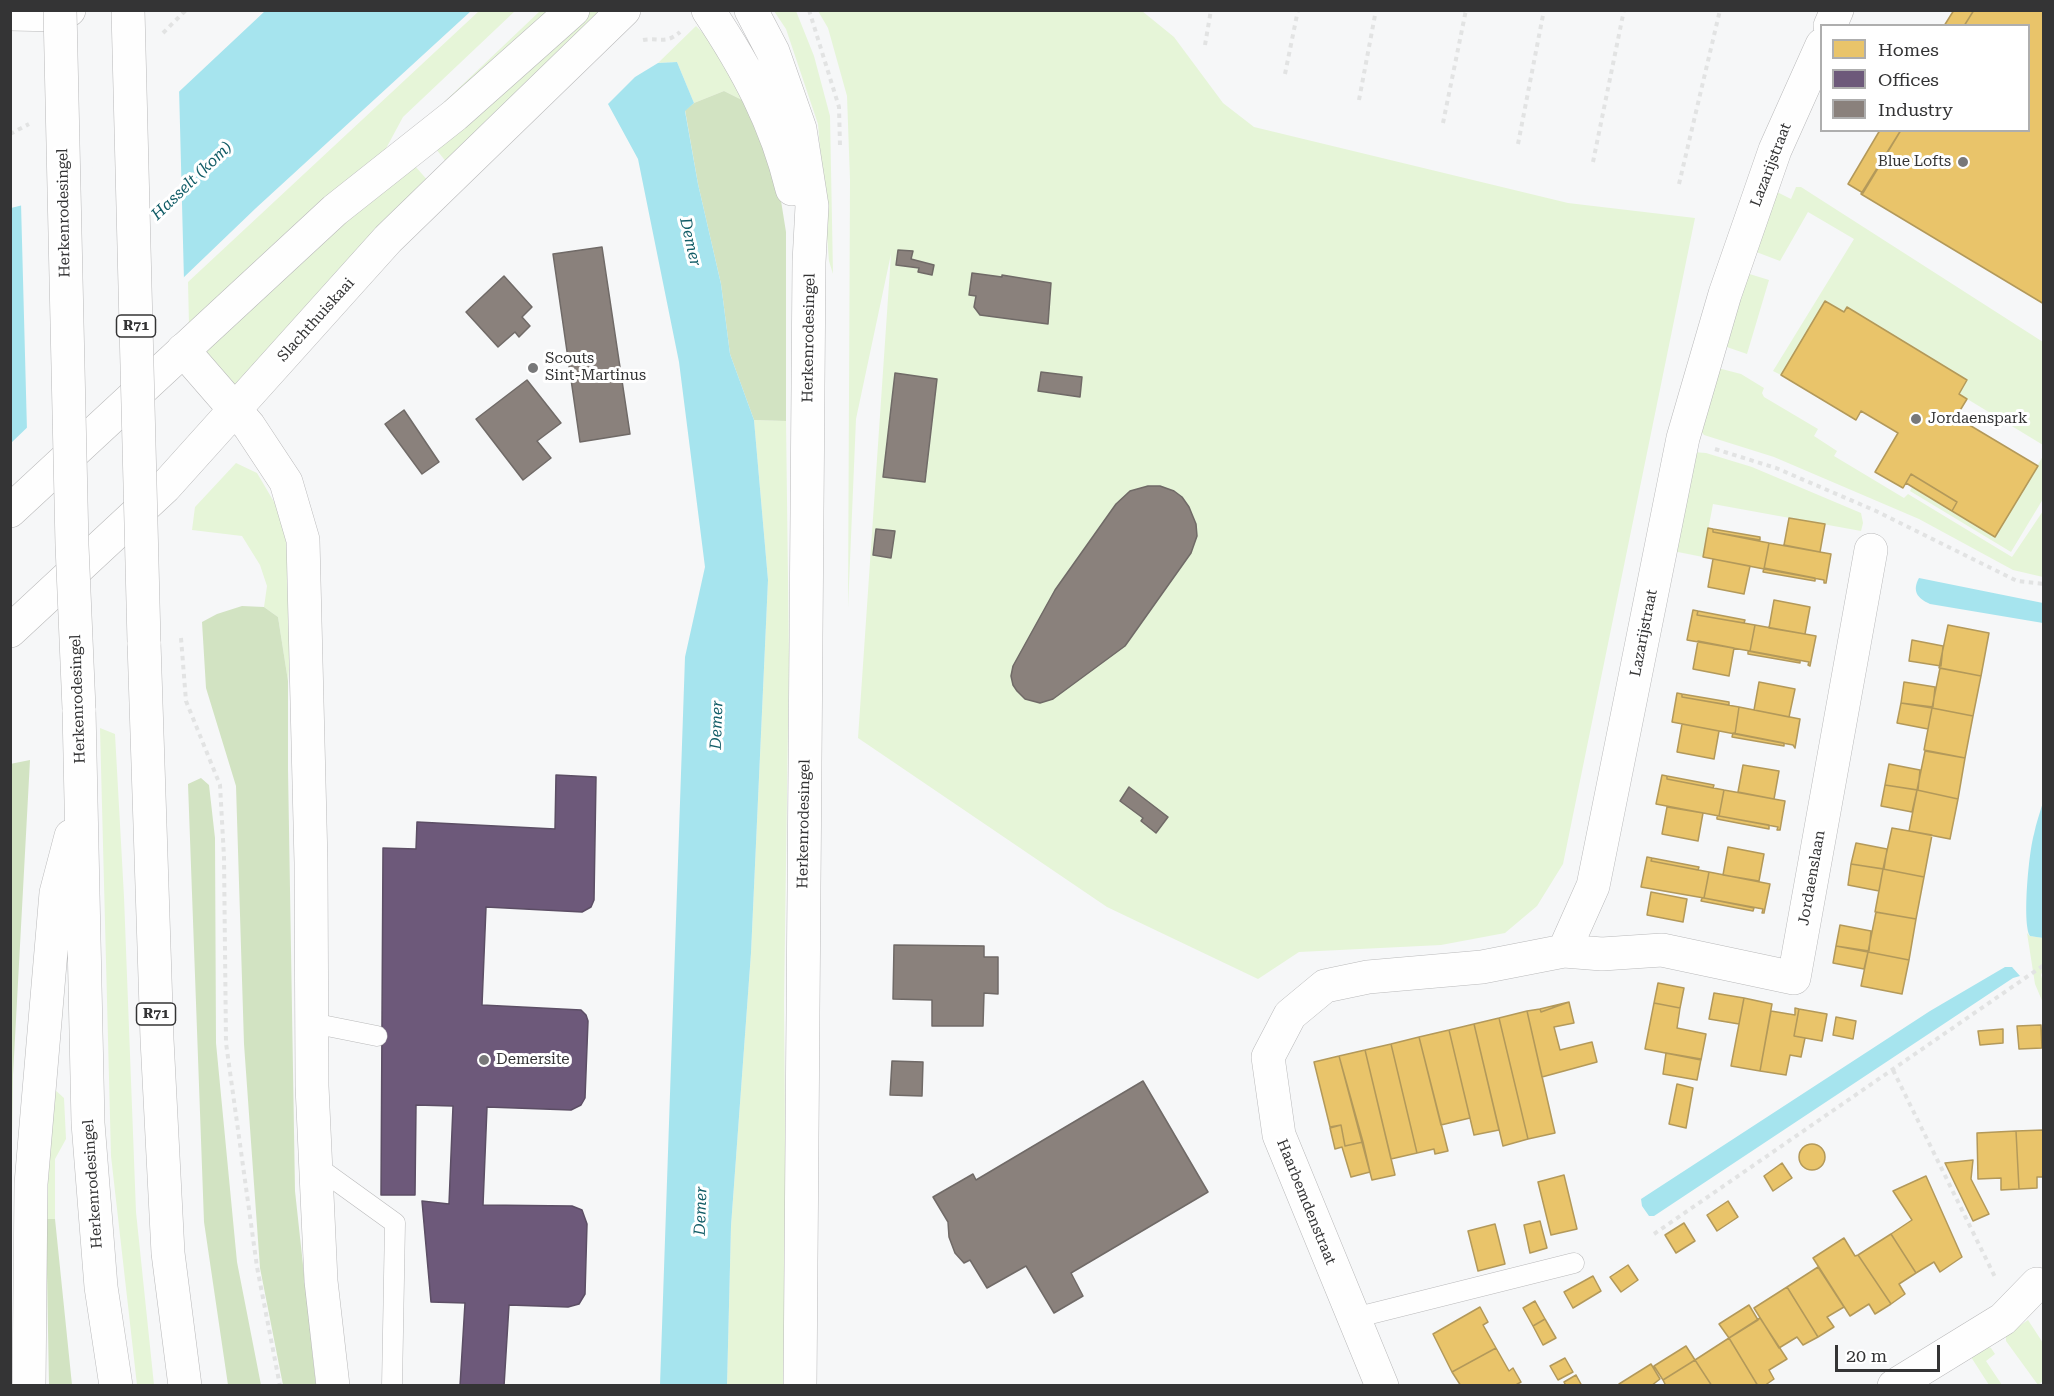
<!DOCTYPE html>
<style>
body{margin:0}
#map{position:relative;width:2054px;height:1396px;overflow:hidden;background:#f6f7f8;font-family:"Roboto Serif",serif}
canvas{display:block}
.frame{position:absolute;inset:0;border:12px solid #343435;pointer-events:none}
.legend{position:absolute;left:1820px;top:24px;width:210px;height:108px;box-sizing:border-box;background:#fff;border:2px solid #aeaeae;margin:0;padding:8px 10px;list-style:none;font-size:18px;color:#343435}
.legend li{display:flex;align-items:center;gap:12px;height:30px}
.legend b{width:30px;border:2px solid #aeaeae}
.scale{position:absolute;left:1835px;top:1345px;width:105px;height:27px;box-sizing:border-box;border:3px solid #343435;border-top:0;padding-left:8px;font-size:18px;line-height:21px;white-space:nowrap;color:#343435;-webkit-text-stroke:4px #fff;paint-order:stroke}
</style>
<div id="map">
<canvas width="2054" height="1396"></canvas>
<div class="frame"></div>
<ul class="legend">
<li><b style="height:16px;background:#e9c46a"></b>Homes</li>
<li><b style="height:16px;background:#6d597a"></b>Offices</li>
<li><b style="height:16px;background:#8a817c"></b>Industry</li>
</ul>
<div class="scale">20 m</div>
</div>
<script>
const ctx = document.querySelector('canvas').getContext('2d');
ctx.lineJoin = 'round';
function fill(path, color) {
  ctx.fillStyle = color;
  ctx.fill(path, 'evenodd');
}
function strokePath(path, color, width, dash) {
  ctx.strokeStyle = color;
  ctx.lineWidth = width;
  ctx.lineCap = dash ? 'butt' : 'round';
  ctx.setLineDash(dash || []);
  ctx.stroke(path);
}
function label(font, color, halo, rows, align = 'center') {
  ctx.font = font + ' "Roboto Serif",serif';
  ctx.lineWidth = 6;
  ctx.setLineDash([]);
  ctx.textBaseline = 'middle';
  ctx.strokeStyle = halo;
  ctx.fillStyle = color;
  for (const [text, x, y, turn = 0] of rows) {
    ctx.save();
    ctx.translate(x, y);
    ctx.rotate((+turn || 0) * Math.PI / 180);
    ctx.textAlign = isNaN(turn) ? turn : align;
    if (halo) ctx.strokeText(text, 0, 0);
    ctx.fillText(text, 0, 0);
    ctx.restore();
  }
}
fill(new Path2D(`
 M 479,11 L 515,11 L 403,117 L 376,167 L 189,325 L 188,282 Z
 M 540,11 L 554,11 L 441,105 Z
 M 590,11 L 609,11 L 447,163 L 436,149 Z
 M 774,11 L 796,11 L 814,56 L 830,116 L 833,274 L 829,261 L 818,124 L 786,29 Z
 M 818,11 L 1142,11 L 1174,37 L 1223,103 L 1254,127 L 1568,203 L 1695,218 L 1563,864 L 1537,906 L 1505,933 L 1441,945 L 1299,952 L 1258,979 L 1107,907 L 858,738 L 891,254 L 856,419 L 848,608 L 850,180 L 847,96 L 828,28 Z
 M 696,26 L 718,48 L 750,104 L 724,91 L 694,103 L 677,62 L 658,63 Z
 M 415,166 L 429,182 L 235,387 L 198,351 L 345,219 Z
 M 1796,187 L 1801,187 L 2043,342 L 2043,445 L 1959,394 L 1967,380 L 1847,307 L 1844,312 L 1826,301 L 1781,375 L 1773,371 L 1854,239 L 1808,212 L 1780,261 L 1751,250 L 1771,189 L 1791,199 Z
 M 1743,272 L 1769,280 L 1747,354 L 1721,345 Z
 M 1714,367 L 1741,374 L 1764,388 L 1762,393 L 1764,397 L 1818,429 L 1814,436 L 1837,451 L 1834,456 L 1904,498 L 1908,494 L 2012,557 L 2043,511 L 2043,577 L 2013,570 L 1919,519 L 1774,457 L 1704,435 L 1699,429 Z
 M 754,420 L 786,421 L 789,657 L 784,1002 L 787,1385 L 727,1386 L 731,1226 L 751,953 L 768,580 Z
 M 1693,452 L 1706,453 L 1752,467 L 1861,513 L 1863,523 L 1861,531 L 1713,504 L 1703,557 L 1673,551 Z
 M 2043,456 L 2043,499 L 2011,552 L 1910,491 L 1912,487 L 1995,537 Z
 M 236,463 L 257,473 L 283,517 L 294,609 L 288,681 L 278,617 L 264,607 L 267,586 L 260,565 L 242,536 L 192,530 L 195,507 Z
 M 100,728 L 115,734 L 124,897 L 136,1212 L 154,1385 L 137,1385 L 111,1156 Z
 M 2027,933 L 2030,936 L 2043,938 L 2043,970 L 2041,975 L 2043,982 L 2043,1003 L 2035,984 Z
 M 53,1088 L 64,1098 L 66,1139 L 55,1159 L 55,1219 L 46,1219 Z
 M 2028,1320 L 2043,1343 L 2043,1381 L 2038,1385 L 2006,1341 L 2006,1335 Z
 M 1987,1346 L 1991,1348 L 1995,1354 L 1986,1361 L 2002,1385 L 1989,1385 L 1971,1357 Z`), '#e6f5d8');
fill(new Path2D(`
 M 724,91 L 750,104 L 778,182 L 786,232 L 786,421 L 754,420 L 730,354 L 721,284 L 698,184 L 685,110 L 694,103 Z
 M 242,606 L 264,607 L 278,617 L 288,681 L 288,769 L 295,1191 L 316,1385 L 283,1385 L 260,1268 L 244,1044 L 236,786 L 206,688 L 202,622 L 217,614 Z
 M 30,760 L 13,1075 L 11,1201 L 10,764 Z
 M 201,778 L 209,785 L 215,838 L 216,1043 L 237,1262 L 261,1385 L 228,1385 L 204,1222 L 188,784 Z
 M 46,1219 L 55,1219 L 72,1385 L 49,1385 Z`), '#d2e3c2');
fill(new Path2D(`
 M 265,11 L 471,11 L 256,208 L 11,443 L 11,208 L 71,193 Z
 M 677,62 L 694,103 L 685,111 L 698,184 L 721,284 L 730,354 L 754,420 L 768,580 L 751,953 L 731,1226 L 727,1386 L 660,1385 L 685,657 L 705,567 L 679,362 L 638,159 L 608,104 L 635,77 L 658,63 Z
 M 1919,578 L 2043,603 L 2043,623 L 1930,604 C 1917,598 1912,591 1919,578 Z
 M 2043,802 L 2044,938 L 2043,938 L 2030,936 C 2022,923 2029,851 2034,834 C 2036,823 2040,813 2043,802 Z
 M 2005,967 L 2012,967 L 2020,976 L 2013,978 L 1654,1216 L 1649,1216 L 1642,1206 L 1641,1199 L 1930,1011 Z`), '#a6e4ee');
fill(new Path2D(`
 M 179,87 L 184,281 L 27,431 L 21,203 L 69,190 Z`), '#f6f7f8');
const homes = new Path2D(`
 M 1954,10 L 1974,10 L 1964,26 L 1944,26 Z
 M 1974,10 L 2044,10 L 2044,304 L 1861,194 L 1901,130 L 2028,130 L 2028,26 L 1964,26 Z
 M 1880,130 L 1901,130 L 1863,193 L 1848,184 Z
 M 1825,301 L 1844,312 L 1847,307 L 1967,380 L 1959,394 L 1967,399 L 1956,417 L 2038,466 L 1995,537 L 1952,511 L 1957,502 L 1911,474 L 1903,488 L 1875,472 L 1898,433 L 1861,411 L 1856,420 L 1781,375 Z
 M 1911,474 L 1957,502 L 1952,511 L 1906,483 Z
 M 1789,518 L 1825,524 L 1820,552 L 1784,545 Z
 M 1708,528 L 1713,529 L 1713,532 L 1769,543 L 1764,569 L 1703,557 Z
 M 1713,529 L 1760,537 L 1760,540 L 1713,532 Z
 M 1769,543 L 1831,554 L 1826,583 L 1824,583 L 1824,580 L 1764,569 Z
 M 1713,559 L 1750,566 L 1744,594 L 1708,587 Z
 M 1764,568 L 1815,578 L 1815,581 L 1763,572 Z
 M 1774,600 L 1810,607 L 1805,634 L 1769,628 Z
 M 1693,610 L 1698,611 L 1697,615 L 1755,625 L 1750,651 L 1687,640 Z
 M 1698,611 L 1745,620 L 1744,623 L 1697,615 Z
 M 1755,625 L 1816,636 L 1810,666 L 1808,665 L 1809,662 L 1750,651 Z
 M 1948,625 L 1989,633 L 1981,676 L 1939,668 Z
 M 1912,640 L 1943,646 L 1941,666 L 1909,661 Z
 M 1698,641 L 1734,648 L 1729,676 L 1693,669 Z
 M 1748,651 L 1800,661 L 1800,663 L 1748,654 Z
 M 1940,668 L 1981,676 L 1973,716 L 1932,708 Z
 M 1759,682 L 1795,689 L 1789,717 L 1754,710 Z
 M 1904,682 L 1935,687 L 1933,707 L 1901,703 Z
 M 1677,693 L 1682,694 L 1682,697 L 1739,707 L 1735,734 L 1672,722 Z
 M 1682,694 L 1729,702 L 1729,705 L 1682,697 Z
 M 1901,703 L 1932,708 L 1928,729 L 1897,723 Z
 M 1739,707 L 1800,719 L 1795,748 L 1793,745 L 1735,734 Z
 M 1932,708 L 1973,716 L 1965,758 L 1924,750 Z
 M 1682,724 L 1719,731 L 1714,759 L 1677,752 Z
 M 1733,733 L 1784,743 L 1784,746 L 1732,737 Z
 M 1925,751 L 1965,758 L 1958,799 L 1917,790 Z
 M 1889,764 L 1920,770 L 1918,790 L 1885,785 Z
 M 1743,765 L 1779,771 L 1774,799 L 1738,792 Z
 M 1662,775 L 1667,776 L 1667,779 L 1724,790 L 1719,816 L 1656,804 Z
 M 1667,776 L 1714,785 L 1713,788 L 1667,779 Z
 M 1885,785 L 1917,790 L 1912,812 L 1881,806 Z
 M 1724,790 L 1785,801 L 1780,830 L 1777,830 L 1778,827 L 1719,816 Z
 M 1917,790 L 1958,799 L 1950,839 L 1909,831 Z
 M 1667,807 L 1703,813 L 1698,841 L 1662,834 Z
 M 1717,816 L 1719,816 L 1769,825 L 1769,829 L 1717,819 Z
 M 1892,828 L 1932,835 L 1924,877 L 1883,869 Z
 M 1856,843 L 1887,849 L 1884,869 L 1851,864 Z
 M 1728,847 L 1764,854 L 1759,881 L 1723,875 Z
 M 1647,857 L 1652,858 L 1651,861 L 1709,872 L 1704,898 L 1641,887 Z
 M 1652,858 L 1699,867 L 1698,870 L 1651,861 Z
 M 1851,864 L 1883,869 L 1879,891 L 1848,885 Z
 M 1883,869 L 1924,877 L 1916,919 L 1875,912 Z
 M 1709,872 L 1770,884 L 1764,913 L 1762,913 L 1763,909 L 1704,898 Z
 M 1651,892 L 1687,899 L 1683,922 L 1647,915 Z
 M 1702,898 L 1704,898 L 1754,908 L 1753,911 L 1701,901 Z
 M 1876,912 L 1916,919 L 1909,960 L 1868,952 Z
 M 1840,925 L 1871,931 L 1869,951 L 1836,946 Z
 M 1836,946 L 1868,952 L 1864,969 L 1833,963 Z
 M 1868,952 L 1909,960 L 1902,994 L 1861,986 Z
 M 1658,983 L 1684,988 L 1680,1008 L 1654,1003 Z
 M 1714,993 L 1744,998 L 1739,1024 L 1709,1019 Z
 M 1744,998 L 1772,1004 L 1760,1071 L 1731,1066 Z
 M 1569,1002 L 1574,1023 L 1554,1027 L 1560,1050 L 1592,1042 L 1597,1062 L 1542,1077 L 1527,1011 L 1540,1009 L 1541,1012 Z
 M 1569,1002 L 1541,1012 L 1540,1009 Z
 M 1654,1003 L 1680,1008 L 1677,1028 L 1706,1034 L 1701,1060 L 1645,1049 Z
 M 1795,1008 L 1799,1009 L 1794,1036 L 1805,1038 L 1801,1057 L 1790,1055 L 1786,1075 L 1760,1071 L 1771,1011 L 1795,1015 Z
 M 1799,1009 L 1827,1014 L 1822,1041 L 1794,1036 Z
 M 1527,1011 L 1555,1133 L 1528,1139 L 1499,1018 Z
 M 1836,1017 L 1856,1021 L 1853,1039 L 1833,1035 Z
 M 1499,1018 L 1528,1139 L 1503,1146 L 1474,1024 Z
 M 1474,1024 L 1499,1130 L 1474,1135 L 1449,1030 Z
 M 2041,1025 L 2042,1048 L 2019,1049 L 2017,1026 Z
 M 2003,1029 L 2003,1043 L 1980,1045 L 1978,1031 Z
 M 1449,1030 L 1470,1118 L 1441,1125 L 1419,1037 Z
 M 1419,1037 L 1448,1151 L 1435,1154 L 1434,1149 L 1417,1153 L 1391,1044 Z
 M 1391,1044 L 1417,1153 L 1391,1159 L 1365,1050 Z
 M 1365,1050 L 1395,1175 L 1372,1180 L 1339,1056 Z
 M 1666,1053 L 1701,1059 L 1697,1080 L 1663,1074 Z
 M 1339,1056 L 1363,1142 L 1345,1146 L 1341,1125 L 1330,1127 L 1314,1062 Z
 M 1677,1084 L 1693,1088 L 1686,1128 L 1669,1124 Z
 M 1341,1125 L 1345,1146 L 1363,1142 L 1370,1172 L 1351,1177 L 1342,1147 L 1335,1149 L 1330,1128 Z
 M 2044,1130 L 2044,1177 L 2037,1177 L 2037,1188 L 2019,1189 L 2016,1131 Z
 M 2016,1131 L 2019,1189 L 2001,1190 L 2001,1178 L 1978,1179 L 1977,1133 Z
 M1799 1157a13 13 0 1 1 26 0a13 13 0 1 1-26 0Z
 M 1973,1160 L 1971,1179 L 1989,1214 L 1973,1221 L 1945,1163 Z
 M 1782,1163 L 1792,1178 L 1773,1191 L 1764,1176 Z
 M 1564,1175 L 1577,1229 L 1551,1235 L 1538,1182 Z
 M 1926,1176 L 1962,1257 L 1940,1272 L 1934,1262 L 1916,1273 L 1891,1234 L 1912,1220 L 1893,1191 Z
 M 1728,1201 L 1738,1217 L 1717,1231 L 1707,1215 Z
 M 1540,1221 L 1547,1248 L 1530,1253 L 1524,1225 Z
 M 1684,1223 L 1695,1241 L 1676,1253 L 1665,1235 Z
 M 1495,1224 L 1505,1264 L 1478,1271 L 1468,1231 Z
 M 1891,1234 L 1916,1273 L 1899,1284 L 1905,1294 L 1891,1304 L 1858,1255 Z
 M 1844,1238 L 1855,1256 L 1858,1255 L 1891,1304 L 1875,1314 L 1869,1304 L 1850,1316 L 1813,1258 Z
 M 1628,1265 L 1638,1280 L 1621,1292 L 1610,1277 Z
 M 1818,1267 L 1844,1307 L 1827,1317 L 1834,1327 L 1818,1337 L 1787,1287 Z
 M 1593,1276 L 1601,1291 L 1573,1308 L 1564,1292 Z
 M 1787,1287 L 1818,1337 L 1803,1345 L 1797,1337 L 1779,1348 L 1754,1308 Z
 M 1535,1301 L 1545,1319 L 1533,1326 L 1523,1308 Z
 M 1749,1305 L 1758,1320 L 1729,1338 L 1719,1324 Z
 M 1480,1307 L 1488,1322 L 1483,1325 L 1496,1348 L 1452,1372 L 1433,1334 Z
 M 1760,1318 L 1787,1359 L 1769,1370 L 1774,1379 L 1764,1386 L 1758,1386 L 1729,1338 Z
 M 1545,1319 L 1556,1338 L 1543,1345 L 1533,1326 Z
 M 1729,1338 L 1758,1386 L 1712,1386 L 1695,1360 Z
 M 1686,1346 L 1695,1360 L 1663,1380 L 1654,1366 Z
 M 1496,1348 L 1509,1371 L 1513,1368 L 1521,1382 L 1514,1386 L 1461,1386 L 1452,1372 Z
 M 1565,1358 L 1573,1372 L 1558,1380 L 1550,1366 Z
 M 1695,1360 L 1712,1386 L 1666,1386 L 1663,1380 Z
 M 1651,1364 L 1660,1379 L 1651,1386 L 1620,1386 L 1619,1384 Z
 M 1576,1375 L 1582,1386 L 1566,1386 L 1564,1382 Z`);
fill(homes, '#e9c46a');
strokePath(homes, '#b3995a', 1.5);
const offices = new Path2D(`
 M 556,775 L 596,777 L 594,900 L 591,907 L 582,912 L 486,907 L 482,1005 L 581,1010 L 586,1015 L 588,1021 L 585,1098 L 581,1105 L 571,1110 L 487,1107 L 483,1205 L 572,1206 L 582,1210 L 587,1224 L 585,1294 L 579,1304 L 568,1307 L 509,1305 L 504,1386 L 460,1386 L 465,1303 L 431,1302 L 422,1201 L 449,1204 L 453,1106 L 416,1105 L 415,1195 L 381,1195 L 383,848 L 416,849 L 417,822 L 555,829 Z`);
fill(offices, '#6d597a');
strokePath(offices, '#5c4e65', 1.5);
const industry = new Path2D(`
 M 602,247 L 630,434 L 580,442 L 553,254 Z
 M 898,250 L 913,251 L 911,259 L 934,265 L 932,275 L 918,272 L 919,268 L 896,265 Z
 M 972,273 L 1002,277 L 1002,275 L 1051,283 L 1048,324 L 980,315 L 974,307 L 976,296 L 969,295 Z
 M 504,276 L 532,307 L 522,317 L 530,326 L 519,337 L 515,332 L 498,347 L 466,312 Z
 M 1041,372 L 1082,377 L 1080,397 L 1038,391 Z
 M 895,373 L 937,379 L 925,482 L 883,477 Z
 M 527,380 L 561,423 L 537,441 L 551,458 L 523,480 L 476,419 Z
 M 404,410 L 439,462 L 422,474 L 385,424 Z
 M 1148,486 L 1160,486 L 1174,491 L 1182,497 L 1189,507 L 1196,524 L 1197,536 L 1191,553 L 1125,646 L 1053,699 L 1040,703 L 1025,699 L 1017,691 L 1013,685 L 1011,676 L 1013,666 L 1055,590 L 1116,504 L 1130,491 Z
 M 876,529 L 895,531 L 891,558 L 873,555 Z
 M 1129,787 L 1168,817 L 1156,833 L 1141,821 L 1143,818 L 1120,801 Z
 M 894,945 L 984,946 L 984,957 L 998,957 L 998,994 L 984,993 L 983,1026 L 932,1026 L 932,1000 L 893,999 Z
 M 892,1061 L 923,1062 L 922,1096 L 890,1095 Z
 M 1143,1081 L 1208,1192 L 1071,1273 L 1083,1296 L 1054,1313 L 1026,1266 L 987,1288 L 970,1260 L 964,1263 L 955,1253 L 949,1237 L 948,1222 L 933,1197 L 973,1174 L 976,1180 Z`);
fill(industry, '#8a817c');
strokePath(industry, '#706a67', 1.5);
const lane = new Path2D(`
 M 312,1023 L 377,1036
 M 316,1166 L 395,1223 L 392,1386
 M 1354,1318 L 1574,1263`);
const street = new Path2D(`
 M 10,14 L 59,15 L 69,10
 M 1830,26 L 1837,10
 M 183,350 L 249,426 L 286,482 L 303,540 L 311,863 L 312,1086 L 321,1281 L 333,1386
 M 1564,951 L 1602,954 L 1662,950 L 1794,978 L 1871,550
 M 1382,1386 L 1279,1135 L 1268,1057 L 1290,1015 L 1325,986 L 1368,977 L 1482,967 L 1564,951 L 1593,886 L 1683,438 L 1725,294 L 1775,150 L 1822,45
 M 1894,1386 L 2003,1319 L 2037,1284`);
const secondary = new Path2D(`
 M 708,10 C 746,67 776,122 792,189
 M 751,10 L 773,52 L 800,129 L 812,206 L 809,262 L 800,1386
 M 10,511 L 335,210 L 455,115 L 573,10
 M 10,631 L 165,487 L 388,239 L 624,10`);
const highway = new Path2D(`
 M 144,642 L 157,1039 L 168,1253 L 185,1386
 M 79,709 L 88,1123 L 101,1287 L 116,1386
 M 29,1386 L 31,1184 L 56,893 L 71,836`);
strokePath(lane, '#b9b9ba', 21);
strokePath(street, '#b9b9ba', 34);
strokePath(secondary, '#b9b9ba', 34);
strokePath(highway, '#b9b9ba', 34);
strokePath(new Path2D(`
 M 809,10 L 839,107 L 840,146
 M 163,33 L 186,10
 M 643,40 C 660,37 665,45 680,32
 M 1205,45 L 1211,10
 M 1285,74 L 1298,10
 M 1359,100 L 1376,10
 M 1443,123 L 1466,10
 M 10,134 L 29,124
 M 1518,144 L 1544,10
 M 1593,162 L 1624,10
 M 1679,184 L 1720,10
 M 1715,449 L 1776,468 L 1876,511 L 2017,581 L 2044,584
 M 181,638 L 186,701 L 220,785 L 224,857 L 226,1043 L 257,1267 L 280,1386
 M 1893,1070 L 1995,1277
 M 1654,1234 L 2044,965`), '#e2e3e3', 4, [4.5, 4.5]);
strokePath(lane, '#fefefe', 20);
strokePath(street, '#fefefe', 33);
strokePath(secondary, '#fefefe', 33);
strokePath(highway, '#fefefe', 33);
const highwayBridge = new Path2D(`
 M 60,10 L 72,545 L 79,709
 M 128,10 L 144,642`);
strokePath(highwayBridge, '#b9b9ba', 34, []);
strokePath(highwayBridge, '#fefefe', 33);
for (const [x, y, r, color] of [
 [1963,162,6,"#787879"],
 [533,368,6,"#787879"],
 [1916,419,6,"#787879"],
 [484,1060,6,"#787879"]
]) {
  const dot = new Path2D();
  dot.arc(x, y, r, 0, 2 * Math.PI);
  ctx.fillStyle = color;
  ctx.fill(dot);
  strokePath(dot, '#fff', 2);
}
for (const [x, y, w] of [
 [136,326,39],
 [156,1014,39]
]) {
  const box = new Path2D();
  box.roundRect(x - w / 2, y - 11, w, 22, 4.5);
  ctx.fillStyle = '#fff';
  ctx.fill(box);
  strokePath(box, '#343435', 1.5);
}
label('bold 14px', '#343435', null, [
 ["R71",136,326],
 ["R71",156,1014]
]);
label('15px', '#343435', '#fff', [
 ["Blue Lofts",1951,162,"right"],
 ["Scouts",545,359],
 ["Sint-Martinus",545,376],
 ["Jordaenspark",1928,419],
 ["Demersite",496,1060]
], 'left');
label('15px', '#343435', '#fff', [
 ["Lazarijstraat",1771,165,-69],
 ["Herkenrodesingel",64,213,-91],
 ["Slachthuiskaai",316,320,-48],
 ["Herkenrodesingel",809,338,-89],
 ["Lazarijstraat",1644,633,-79],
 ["Herkenrodesingel",78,699,-92],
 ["Herkenrodesingel",804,824,-89],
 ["Jordaenslaan",1812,878,-80],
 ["Herkenrodesingel",93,1184,-94],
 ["Haarbemdenstraat",1306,1202,68]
]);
label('italic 16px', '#125d67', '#fff', [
 ["Hasselt (kom)",192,181,-44],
 ["Demer",690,242,77],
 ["Demer",717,725,-88],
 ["Demer",701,1211,-88]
]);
</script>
